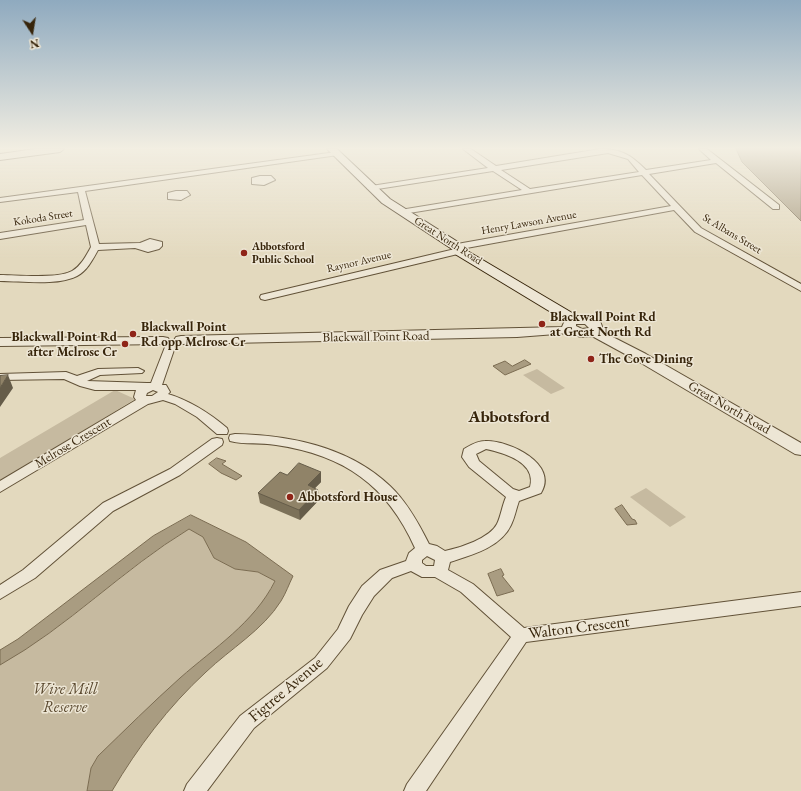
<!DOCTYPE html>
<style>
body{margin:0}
#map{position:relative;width:801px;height:791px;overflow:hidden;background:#e3d9be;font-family:"EB Garamond",serif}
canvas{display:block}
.north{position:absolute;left:12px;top:12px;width:40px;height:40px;-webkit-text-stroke:3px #ede6d5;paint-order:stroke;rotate:168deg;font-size:11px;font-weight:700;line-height:16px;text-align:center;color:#37250b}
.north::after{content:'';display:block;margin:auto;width:14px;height:18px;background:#37250b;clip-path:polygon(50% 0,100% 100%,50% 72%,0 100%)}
</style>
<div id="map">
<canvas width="801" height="791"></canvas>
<div class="north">N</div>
</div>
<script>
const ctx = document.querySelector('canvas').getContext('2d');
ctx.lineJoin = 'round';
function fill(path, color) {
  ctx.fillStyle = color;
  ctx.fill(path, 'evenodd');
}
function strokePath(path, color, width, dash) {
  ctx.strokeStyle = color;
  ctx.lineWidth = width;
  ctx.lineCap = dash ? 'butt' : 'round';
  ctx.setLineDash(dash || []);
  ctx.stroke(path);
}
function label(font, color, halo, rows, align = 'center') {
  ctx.font = font + ' "EB Garamond",serif';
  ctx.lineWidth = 3;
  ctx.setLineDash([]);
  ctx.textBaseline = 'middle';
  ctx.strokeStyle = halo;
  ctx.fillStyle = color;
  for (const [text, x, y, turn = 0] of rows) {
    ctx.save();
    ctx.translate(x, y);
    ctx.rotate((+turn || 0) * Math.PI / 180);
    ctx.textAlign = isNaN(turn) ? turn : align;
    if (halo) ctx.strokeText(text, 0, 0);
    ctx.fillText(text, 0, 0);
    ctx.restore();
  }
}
fill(new Path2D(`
 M 537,369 L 565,388 L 551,394 L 523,375 Z
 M 115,390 L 135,399 L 0,482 L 0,458 Z
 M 646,488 L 686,517 L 670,527 L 630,497 Z
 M 189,529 L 203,537 L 214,558 L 235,569 L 258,572 L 275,581 L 263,602 L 245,624 L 180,678 L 98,756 L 91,768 L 87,791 L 0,791 L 0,665 C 68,627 123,570 189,529 Z`), '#c6baa0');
const water = new Path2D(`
 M 801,149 L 801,221 L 742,162 L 736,149 Z
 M 525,360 L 531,364 L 505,375 L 493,366 L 505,361 L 512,366 Z
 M 217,458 L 226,461 L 222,464 L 242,476 L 236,480 L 221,473 L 209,464 Z
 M 622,505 L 632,519 L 635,520 L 637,524 L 627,525 L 615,509 Z
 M 191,515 L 246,542 L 293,576 C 289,584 286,593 281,601 C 263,630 230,649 206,672 C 168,707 138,747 112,791 L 87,791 L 91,768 L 98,756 C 125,730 152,703 180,678 C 214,648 254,623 275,581 L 258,572 L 235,569 L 214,558 L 203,537 L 189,529 C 123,569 68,627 0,665 L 0,650 L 18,639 L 153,536 Z
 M 501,569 L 504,575 L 502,576 L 514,591 L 497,596 L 488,574 Z`);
fill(water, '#a99c81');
strokePath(water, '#7b6c52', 1);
const minor = new Path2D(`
 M 463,149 L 471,149 L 496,166 L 600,149 C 622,149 631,155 646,170 L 711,160 L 699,149 L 707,149 L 779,205 L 779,209 L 773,209 L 716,163 L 649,174 L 701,228 L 801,284 L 801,291 L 695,232 L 674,210 L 461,249 L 463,251 L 462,253 L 265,300 L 261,299 L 260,297 L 261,295 L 455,249 L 453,247 L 457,244 L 671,206 L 642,175 L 403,214 L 400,214 L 400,210 L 522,190 L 493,171 L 371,190 L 367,188 L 371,186 L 488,168 ZM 608,153 L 628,159 L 639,172 L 530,189 L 501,170 Z
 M 336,152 L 338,153 L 338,155 L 85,191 L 99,244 L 140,243 L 150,239 L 162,242 L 162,246 L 159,249 L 148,252 L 135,248 L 98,250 C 93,259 87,271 77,276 C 58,286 21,281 0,281 L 0,275 C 16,275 58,279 72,271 C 81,266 86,256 91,247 L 86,225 L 0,239 L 0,233 L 84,220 L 78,192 L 0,202 L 0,198 Z
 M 260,176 L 271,176 L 275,180 L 264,185 L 252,184 L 252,178 Z
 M 176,191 L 187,191 L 190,195 L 181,200 L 168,199 L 168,193 Z
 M 170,344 L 175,347 L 162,385 L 166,385 L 170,392 L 168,394 C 191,401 209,413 227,428 L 228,431 L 227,434 L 217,434 L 197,417 L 175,404 L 163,400 L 148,404 L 0,492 L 0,481 L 136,400 L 134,397 L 136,390 L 95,390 L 80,386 L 64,379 L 0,380 L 0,374 L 66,372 L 77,376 L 98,369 L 138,368 L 144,371 L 142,373 L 100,375 L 87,381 L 147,383 L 151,383 L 165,347 ZM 153,390 L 158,392 L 152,396 L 146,396 L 147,393 Z
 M 235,434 C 290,435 349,447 390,486 C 407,502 419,524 429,544 L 437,546 L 445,551 C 460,548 490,538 497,524 C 501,516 502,506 506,497 L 469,467 L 462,457 L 464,449 C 471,445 477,441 485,441 C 509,440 559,464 541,493 L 519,501 C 516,509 515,517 511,525 C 501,547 472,555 450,562 L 448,570 L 473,584 L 524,628 L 801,592 L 801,606 L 526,642 L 426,791 L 404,791 L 407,784 L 511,637 L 461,592 L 435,577 L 422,577 L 411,571 L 392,578 L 374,596 L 362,615 L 350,639 L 327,668 L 254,728 L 207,791 L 184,791 L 187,784 L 240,716 L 315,658 L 338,629 L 349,606 L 362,586 L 380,570 L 406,561 L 409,553 L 415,548 C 387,485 344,455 276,445 C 261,442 245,445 230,441 L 229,438 L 230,435 ZM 486,449 C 505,453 537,463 530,487 L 519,491 L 513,489 L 479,461 L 476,454 ZM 427,556 L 435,560 L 434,566 L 426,566 L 422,563 L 422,560 Z
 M 217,438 L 222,439 L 223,442 L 222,445 L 180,475 L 113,511 L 35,578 L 0,599 L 0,585 L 23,570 L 103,503 L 170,469 L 212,439 Z`);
const tertiary = new Path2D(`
 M 577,315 L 600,321 L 603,329 L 601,331 L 646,354 L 801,443 L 801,455 L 795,454 L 636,360 L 592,336 L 581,337 L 569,333 L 517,337 L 181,344 L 176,343 L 174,340 L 176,337 L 181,336 L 562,327 L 566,318 ZM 576,324 L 585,324 L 589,328 L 582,329 L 576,326 Z
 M 163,337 L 168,338 L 170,341 L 168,344 L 0,346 L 0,338 Z`);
const secondary = new Path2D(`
 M 35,149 L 64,149 L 60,152 L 0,160 L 0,154 Z
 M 327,149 L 337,149 L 390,199 L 461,244 L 464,249 L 579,317 L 581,320 L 579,323 L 569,323 L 455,254 L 452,249 L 382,203 Z`);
strokePath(minor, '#625238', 2);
strokePath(tertiary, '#625238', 2);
strokePath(secondary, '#37250b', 2);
fill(minor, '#ede6d5');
fill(tertiary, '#ede6d5');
fill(secondary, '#ede6d5');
fill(new Path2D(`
 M 321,472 L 321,482 L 315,488 L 319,500 L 300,520 L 260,503 L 258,493 Z`), '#7c7159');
fill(new Path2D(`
 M 8,375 L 13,388 L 0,407 L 0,388 Z
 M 321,472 L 321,482 L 308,495 L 308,485 Z
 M 318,490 L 319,500 L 300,520 L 299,510 Z`), '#655c49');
const building = new Path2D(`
 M 8,375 L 0,388 L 0,376 Z
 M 299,463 L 321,472 L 308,485 L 318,490 L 299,510 L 258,493 L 280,472 L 287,475 Z`);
fill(building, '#908368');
strokePath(building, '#655c49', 1);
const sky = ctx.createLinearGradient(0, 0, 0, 260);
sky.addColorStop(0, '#8faabf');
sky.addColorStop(0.57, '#f2eee2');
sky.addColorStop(1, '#f2eee200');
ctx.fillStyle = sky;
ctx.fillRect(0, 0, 801, 260);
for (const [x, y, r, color] of [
 [244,253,4,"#8f2418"],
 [542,324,4,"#8f2418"],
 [133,334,4,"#8f2418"],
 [125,344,4,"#8f2418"],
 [591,359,4,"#8f2418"],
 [290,497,4,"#8f2418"]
]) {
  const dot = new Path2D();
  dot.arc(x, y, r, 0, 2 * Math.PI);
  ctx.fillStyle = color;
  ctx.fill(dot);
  strokePath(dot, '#ede6d5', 1.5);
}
label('11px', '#37250b', '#ede6d5', [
 ["Kokoda Street",43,218,-9],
 ["Henry Lawson Avenue",529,223,-10],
 ["St Albans Street",732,234,31],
 ["Great North Road",448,241,33],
 ["Raynor Avenue",359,262,-13]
]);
label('bold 11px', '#37250b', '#ede6d5', [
 ["Abbotsford",252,247],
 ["Public School",252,260]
], 'left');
label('bold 13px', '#37250b', '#ede6d5', [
 ["Blackwall Point Rd",550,317],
 ["at Great North Rd",550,332],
 ["Blackwall Point",141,327],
 ["Rd opp Melrose Cr",141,342],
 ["Blackwall Point Rd",117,337,"right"],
 ["after Melrose Cr",117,352,"right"],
 ["The Cove Dining",599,359],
 ["Abbotsford House",298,497]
], 'left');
label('13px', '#37250b', '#ede6d5', [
 ["Blackwall Point Road",376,337,-1],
 ["Great North Road",729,408,30],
 ["Melrose Crescent",73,443,-31]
]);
label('16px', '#37250b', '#ede6d5', [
 ["Walton Crescent",579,628,-7],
 ["Figtree Avenue",286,690,-40]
]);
label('italic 16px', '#5b4a30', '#ede6d5', [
 ["Wire Mill",65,690],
 ["Reserve",65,708]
]);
label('bold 17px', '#37250b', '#ede6d5', [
 ["Abbotsford",509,417]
]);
</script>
